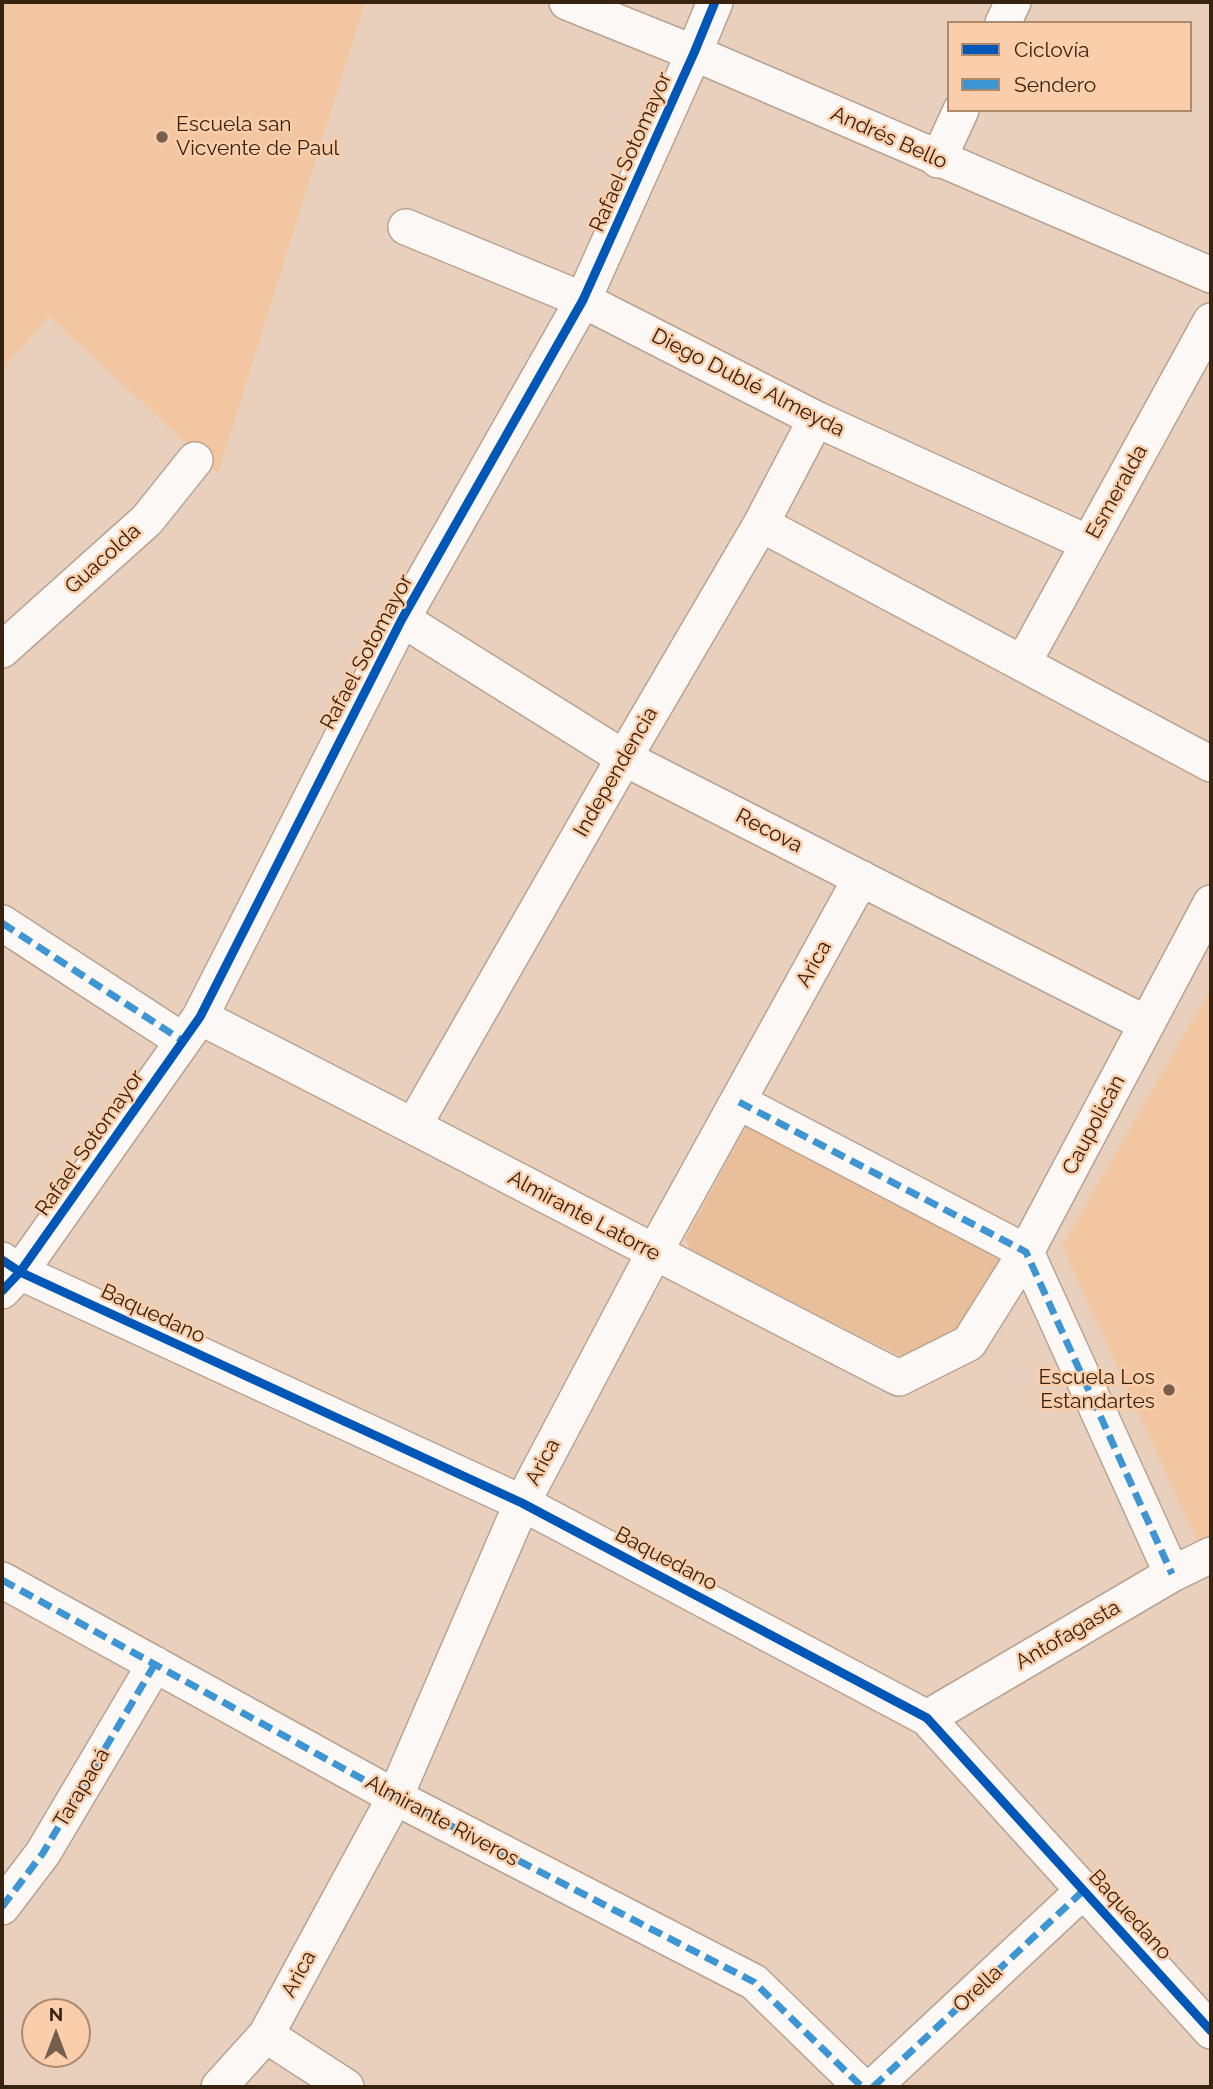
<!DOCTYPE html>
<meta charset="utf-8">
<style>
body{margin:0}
#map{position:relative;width:1213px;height:2089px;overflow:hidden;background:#e8d0bc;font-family:Raleway,sans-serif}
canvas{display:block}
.frame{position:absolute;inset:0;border:4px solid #382311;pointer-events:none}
.legend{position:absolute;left:947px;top:21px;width:245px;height:91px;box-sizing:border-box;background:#faceaa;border:2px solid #ac8a6d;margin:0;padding:9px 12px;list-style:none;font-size:21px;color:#382311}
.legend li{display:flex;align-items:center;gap:14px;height:35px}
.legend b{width:35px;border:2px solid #ac8a6d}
.north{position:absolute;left:21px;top:1998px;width:70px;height:70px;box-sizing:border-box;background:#faceaa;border:2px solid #ac8a6d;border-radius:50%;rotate:0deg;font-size:19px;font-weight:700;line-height:28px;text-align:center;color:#382311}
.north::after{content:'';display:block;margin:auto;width:24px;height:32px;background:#76604d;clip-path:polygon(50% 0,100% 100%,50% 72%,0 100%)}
</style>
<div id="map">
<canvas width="1213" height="2089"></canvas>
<div class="frame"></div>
<ul class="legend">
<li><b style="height:9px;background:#0057b8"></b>Ciclovía</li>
<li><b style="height:9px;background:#3e95d3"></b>Sendero</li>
</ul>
<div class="north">N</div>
</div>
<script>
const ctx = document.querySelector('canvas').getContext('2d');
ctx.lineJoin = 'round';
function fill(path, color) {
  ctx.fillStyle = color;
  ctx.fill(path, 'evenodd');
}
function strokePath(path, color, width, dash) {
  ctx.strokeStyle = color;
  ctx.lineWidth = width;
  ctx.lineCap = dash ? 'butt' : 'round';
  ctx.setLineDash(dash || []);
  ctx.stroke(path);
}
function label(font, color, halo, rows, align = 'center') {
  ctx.font = font + ' Raleway,sans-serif';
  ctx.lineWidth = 5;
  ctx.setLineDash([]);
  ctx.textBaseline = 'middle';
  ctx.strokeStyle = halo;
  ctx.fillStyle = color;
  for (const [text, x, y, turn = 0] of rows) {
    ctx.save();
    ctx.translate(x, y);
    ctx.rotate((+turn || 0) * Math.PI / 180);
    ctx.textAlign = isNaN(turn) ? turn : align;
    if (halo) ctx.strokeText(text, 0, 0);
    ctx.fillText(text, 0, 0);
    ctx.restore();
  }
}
fill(new Path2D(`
 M 2,2 L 365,2 L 218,473 L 49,316 L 2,370 Z
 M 1211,988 L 1211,1534 L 1197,1541 L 1062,1246 Z`), '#f1c6a1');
fill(new Path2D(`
 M 751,1117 L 1003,1252 L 958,1334 L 902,1357 L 691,1251 L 685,1239 Z`), '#e9be9b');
const street = new Path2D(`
 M 567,2 L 694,53 L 1211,275
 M 1003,23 L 1013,2
 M 938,160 L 961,110
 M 406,227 L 583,300 L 816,419 L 1088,543
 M 761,524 L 1211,764
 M 402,619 L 624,758 L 1147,1024
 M 2,650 L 147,520 L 195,460
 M 1023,663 L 1211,321
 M 2,923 L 183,1041
 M 200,1017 C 434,1135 665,1259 899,1378 L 969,1343 L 1026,1252 L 1211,903
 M 739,1102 L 1026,1252 L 1172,1574
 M 414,1125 L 624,758 L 761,524 L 816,419
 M 2,1260 L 20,1272 L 522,1503 L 927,1718 L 1211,2031
 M 2,1291 L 20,1272 L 200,1017 L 402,619 L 583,300 L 694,53 L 715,2
 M 2,1580 L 395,1797 L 754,1982 L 862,2087
 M 927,1718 L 1172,1574 L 1211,1555
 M 2,1907 L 43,1853 L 155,1664
 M 266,2035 L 346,2087
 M 219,2087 L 266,2035 L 395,1797 L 522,1503 L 654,1253 L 861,878
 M 873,2087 L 1084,1890`);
strokePath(street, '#b8a392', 38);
strokePath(street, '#fcf8f5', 35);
strokePath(new Path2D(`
 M 2,923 L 183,1041
 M 739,1102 L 1026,1252 L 1172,1574
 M 2,1580 L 395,1797 L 754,1982 L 862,2087
 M 2,1907 L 43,1853 L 155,1664
 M 873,2087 L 1084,1890`), '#3e95d3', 7, [14, 7]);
strokePath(new Path2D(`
 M 2,1260 L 20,1272 L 522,1503 L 927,1718 L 1211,2031
 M 2,1291 L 20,1272 L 200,1017 L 402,619 L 583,300 L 694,53 L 715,2`), '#0057b8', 9);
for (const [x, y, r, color] of [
 [162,137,7,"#76604d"],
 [1169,1390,7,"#76604d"]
]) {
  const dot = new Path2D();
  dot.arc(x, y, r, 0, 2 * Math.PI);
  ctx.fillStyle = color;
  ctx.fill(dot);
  strokePath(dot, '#faceaa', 2.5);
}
label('21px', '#382311', '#faceaa', [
 ["Escuela san",176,125],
 ["Vicvente de Paul",176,149],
 ["Escuela Los",1155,1378,"right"],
 ["Estandartes",1155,1402,"right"]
], 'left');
label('21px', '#382311', '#faceaa', [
 ["Andrés Bello",889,138,24],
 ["Rafael Sotomayor",631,152,-66],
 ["Diego Dublé Almeyda",748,383,27],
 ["Esmeralda",1117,492,-61],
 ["Guacolda",103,559,-42],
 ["Rafael Sotomayor",367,652,-62],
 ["Independencia",616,772,-60],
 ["Recova",769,831,27],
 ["Arica",814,964,-61],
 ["Caupolicán",1094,1125,-62],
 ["Rafael Sotomayor",90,1143,-55],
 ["Almirante Latorre",584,1216,28],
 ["Baquedano",153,1314,25],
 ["Arica",543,1462,-62],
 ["Baquedano",666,1559,28],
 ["Antofagasta",1068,1635,-30],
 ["Tarapacá",82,1788,-59],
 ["Almirante Riveros",442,1821,28],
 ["Baquedano",1130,1915,48],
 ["Arica",299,1974,-62],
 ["Orella",978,1989,-43]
]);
</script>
